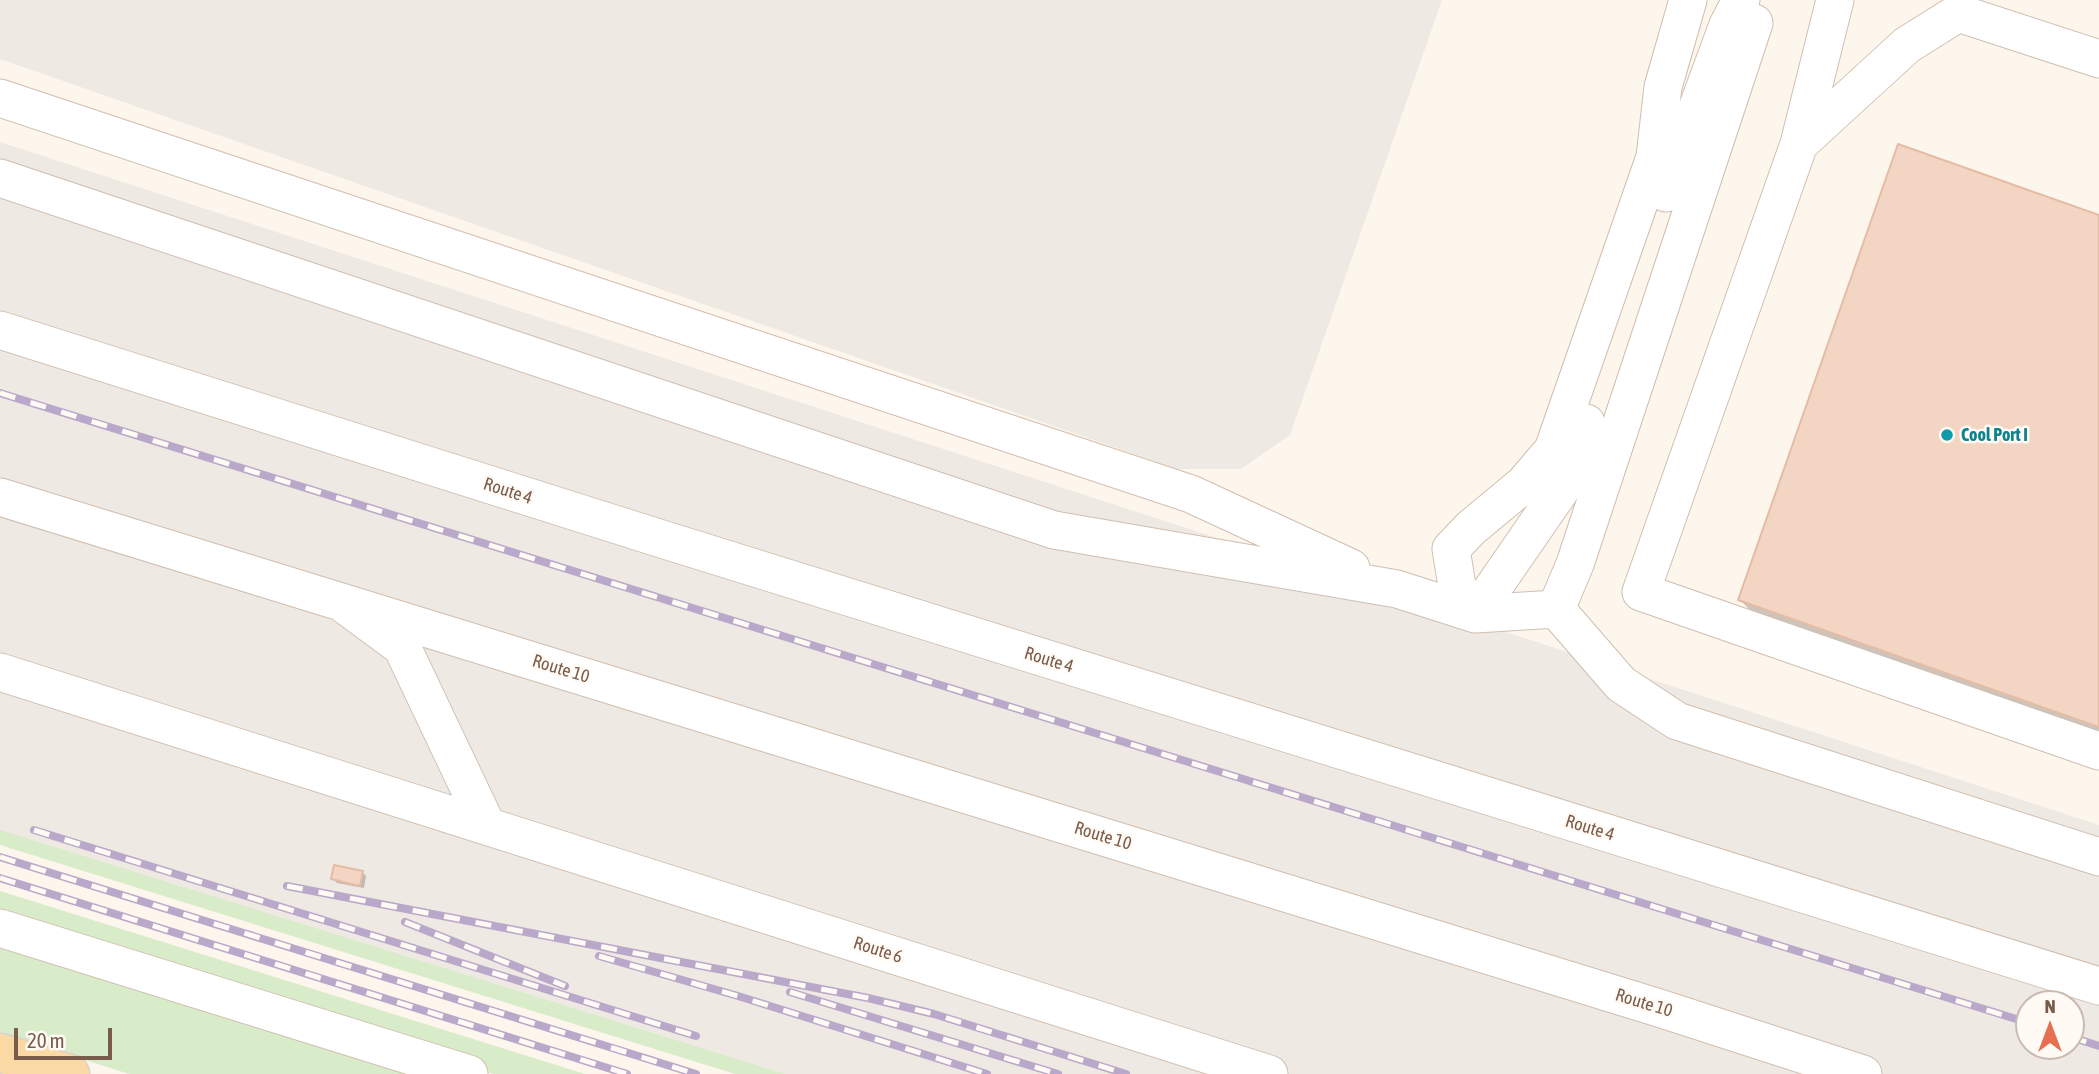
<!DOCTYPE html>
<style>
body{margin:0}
#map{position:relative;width:2099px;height:1074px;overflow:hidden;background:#fdf6ec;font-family:"Asap Condensed",sans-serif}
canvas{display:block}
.north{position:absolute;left:2015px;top:990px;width:70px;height:70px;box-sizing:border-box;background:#fffaf3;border:2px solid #cabbb1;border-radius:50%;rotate:0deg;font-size:19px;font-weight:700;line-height:28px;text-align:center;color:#7a5c4d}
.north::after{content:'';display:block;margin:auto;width:24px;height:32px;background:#e76f51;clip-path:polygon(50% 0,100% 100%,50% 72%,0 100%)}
.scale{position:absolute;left:14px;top:1028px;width:98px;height:32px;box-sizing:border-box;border:4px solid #7a5c4d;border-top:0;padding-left:9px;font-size:21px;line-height:24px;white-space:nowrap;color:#7a5c4d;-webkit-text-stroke:5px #fffaf3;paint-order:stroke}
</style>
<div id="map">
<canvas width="2099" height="1074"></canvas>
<div class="north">N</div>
<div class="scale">20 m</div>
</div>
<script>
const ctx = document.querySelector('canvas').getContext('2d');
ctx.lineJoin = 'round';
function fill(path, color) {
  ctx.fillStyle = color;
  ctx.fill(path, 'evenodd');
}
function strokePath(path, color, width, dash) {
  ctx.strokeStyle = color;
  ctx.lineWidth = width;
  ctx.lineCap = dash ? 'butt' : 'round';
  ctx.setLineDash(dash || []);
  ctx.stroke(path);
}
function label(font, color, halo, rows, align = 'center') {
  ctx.font = font + ' "Asap Condensed",sans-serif';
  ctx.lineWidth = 5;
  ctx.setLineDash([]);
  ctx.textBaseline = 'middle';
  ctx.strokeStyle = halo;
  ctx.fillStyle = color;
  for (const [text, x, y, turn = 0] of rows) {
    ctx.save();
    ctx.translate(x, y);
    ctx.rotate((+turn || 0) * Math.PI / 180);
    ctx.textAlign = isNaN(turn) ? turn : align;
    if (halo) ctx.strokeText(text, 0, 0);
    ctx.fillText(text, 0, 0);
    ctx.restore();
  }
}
fill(new Path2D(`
 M 0,0 L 1442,0 L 1290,435 L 1241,469 L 1177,469 L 0,59 Z
 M 0,142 L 2099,825 L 2099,1074 L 770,1074 L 0,834 ZM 2029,1004 L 2071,1004 L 2071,1046 L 2029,1046 Z`), '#efe9e4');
fill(new Path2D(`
 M 0,830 L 785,1074 L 735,1074 L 0,845 Z
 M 0,891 L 585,1074 L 493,1074 L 0,920 Z
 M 0,936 L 446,1074 L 129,1074 L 0,1033 Z`), '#d8ecc9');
fill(new Path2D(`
 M 2099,217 L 2099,734 L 1752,612 L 1740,600 Z
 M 362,872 L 366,876 L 364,888 L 337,883 L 333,879 Z`), '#0003');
const building = new Path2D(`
 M 1898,144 L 2099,215 L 2099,727 L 1738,600 Z
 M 334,865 L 363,871 L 360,886 L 331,879 Z`);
fill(building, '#f3d5c3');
strokePath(building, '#e6bba3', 2);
const minor = new Path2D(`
 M 1835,0 L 1799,144 L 1641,592 L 2099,751
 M 0,98 L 1191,494 L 1351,568
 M 1799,144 L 1907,45 L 1958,13 L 2099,59
 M 0,178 L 1054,530 L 1397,589 L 1475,614 L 1556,609
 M 1666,193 L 1728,25 L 1741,0
 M 0,330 L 665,540 L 2099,986
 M 0,497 L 341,602 L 402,647 L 487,826
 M 341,602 L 1659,1008 L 1863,1074
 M 1556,609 L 1575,564 L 1754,23
 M 1556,609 L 1621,684 L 1677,721 L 2099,857
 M 1475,614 L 1457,586 L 1451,549 L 1471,528 L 1524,484 L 1553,450 L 1655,157 L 1663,87 L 1688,0
 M 1475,614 L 1566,482 L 1586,423
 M 0,672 L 1269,1074
 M 0,928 L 469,1074`);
const major = new Path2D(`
 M 0,1053 L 70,1074`);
strokePath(minor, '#d1beb0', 39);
strokePath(major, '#dad1cd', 41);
strokePath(minor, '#fff', 37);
strokePath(major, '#fbd9a5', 38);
const rail = new Path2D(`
 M 0,393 L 2029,1023
 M 34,830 L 696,1036
 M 0,857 L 696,1074
 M 0,878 L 627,1074
 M 287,886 L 868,998 L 934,1014 L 1126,1074
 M 405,922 L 565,986
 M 599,956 L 738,996 L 987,1074
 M 790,992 L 1058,1074
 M 2071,1037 L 2099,1046`);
strokePath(rail, '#b9a8c9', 8);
strokePath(rail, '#fffaf3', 5, [16]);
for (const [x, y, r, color] of [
 [1947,435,7,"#0f9aa8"]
]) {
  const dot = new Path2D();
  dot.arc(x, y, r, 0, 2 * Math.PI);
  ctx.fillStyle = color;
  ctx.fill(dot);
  strokePath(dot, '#fffaf3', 2.5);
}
label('bold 18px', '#0d838f', '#fffaf3', [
 ["Cool Port I",1961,435]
], 'left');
label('18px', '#7a5c4d', '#fffaf3', [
 ["Route 4",508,491,18],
 ["Route 4",1049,660,17],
 ["Route 10",561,669,17],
 ["Route 4",1590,828,17],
 ["Route 10",1103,836,17],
 ["Route 6",878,950,18],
 ["Route 10",1644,1003,17]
]);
</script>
